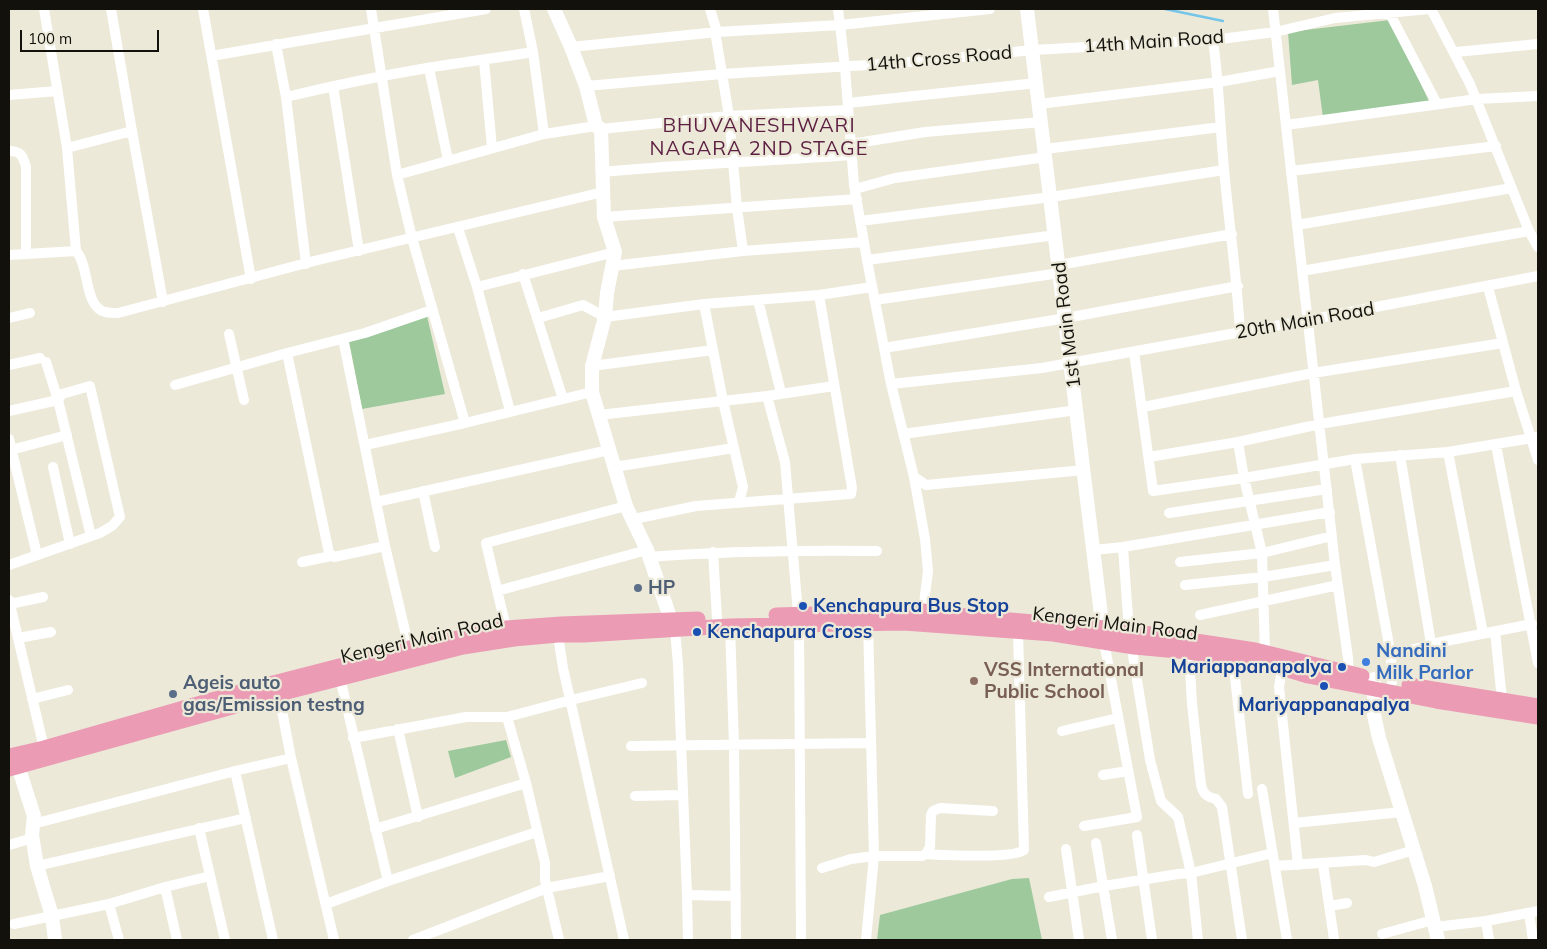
<!DOCTYPE html>
<style>
body{margin:0}
#map{position:relative;width:1547px;height:949px;overflow:hidden;background:#ece9d9;font-family:Mulish,sans-serif}
canvas{display:block}
.frame{position:absolute;inset:0;border:10px solid #12110c;pointer-events:none}
.scale{position:absolute;left:20px;top:30px;width:139px;height:22px;box-sizing:border-box;border:2px solid #12110c;border-top:0;padding-left:6px;font-size:15px;line-height:18px;white-space:nowrap;color:#12110c;-webkit-text-stroke:4px #ece9d9;paint-order:stroke}
</style>
<div id="map">
<canvas width="1547" height="949"></canvas>
<div class="frame"></div>
<div class="scale">100 m</div>
</div>
<script>
const ctx = document.querySelector('canvas').getContext('2d');
ctx.lineJoin = 'round';
function fill(path, color) {
  ctx.fillStyle = color;
  ctx.fill(path, 'evenodd');
}
function strokePath(path, color, width, dash) {
  ctx.strokeStyle = color;
  ctx.lineWidth = width;
  ctx.lineCap = dash ? 'butt' : 'round';
  ctx.setLineDash(dash || []);
  ctx.stroke(path);
}
function label(font, color, halo, rows, align = 'center') {
  ctx.font = font + ' Mulish,sans-serif';
  ctx.lineWidth = 4.5;
  ctx.setLineDash([]);
  ctx.textBaseline = 'middle';
  ctx.strokeStyle = halo;
  ctx.fillStyle = color;
  for (const [text, x, y, turn = 0] of rows) {
    ctx.save();
    ctx.translate(x, y);
    ctx.rotate((+turn || 0) * Math.PI / 180);
    ctx.textAlign = isNaN(turn) ? turn : align;
    if (halo) ctx.strokeText(text, 0, 0);
    ctx.fillText(text, 0, 0);
    ctx.restore();
  }
}
fill(new Path2D(`
 M 1390,20 L 1429,101 L 1323,118 L 1318,80 L 1292,85 L 1288,32 Z
 M 427,316 L 445,394 L 362,409 L 349,341 Z
 M 506,740 L 511,757 L 455,778 L 448,751 Z
 M 1029,878 L 1042,940 L 877,940 L 880,915 L 1012,879 Z`), '#9dc99c');
strokePath(new Path2D(`
 M 1165,9 L 1223,21`), '#75c5e9', 2.5);
strokePath(new Path2D(`
 M 44,9 L 67,148 L 76,251
 M 203,9 L 251,279
 M 371,9 L 397,175 L 412,238 L 465,423
 M 524,9 L 533,52
 M 710,9 L 717,32 L 716,37 L 729,116 L 737,208 L 743,251
 M 1273,9 L 1335,565 L 1348,658 L 1349,678
 M 1431,9 L 1470,84 L 1529,231 L 1538,247
 M 1389,12 L 1437,104
 M 1213,40 C 1219,83 1220,126 1224,169 C 1229,224 1237,278 1240,332
 M 276,44 L 286,97 L 306,264
 M 571,47 L 717,32 L 840,25 L 838,9
 M 1456,52 L 1538,44
 M 211,56 L 486,9
 M 484,61 L 492,148
 M 429,68 L 448,160
 M 333,86 L 359,251
 M 586,86 L 722,74 L 900,63 L 1033,50 L 1213,40 L 1275,32 L 1335,18 L 1429,9
 M 9,95 L 57,91
 M 286,97 C 332,86 380,76 427,68 C 462,62 498,58 533,52 L 544,134
 M 848,103 L 1037,83
 M 1039,104 L 1219,82 L 1280,71
 M 1286,125 L 1477,99 L 1538,96
 M 601,129 L 729,116 L 848,110
 M 132,131 L 163,302
 M 851,144 L 925,132 L 1042,122
 M 67,148 L 132,131 L 111,9
 M 1045,149 L 1221,127
 M 9,151 C 21,151 23,156 26,167 L 26,254
 M 1291,171 L 1496,146
 M 602,172 C 685,164 769,161 852,155
 M 397,175 L 544,134 L 596,126
 M 855,189 L 895,178 L 1046,157
 M 604,217 L 857,199
 M 860,221 L 1051,197 L 1224,170
 M 1297,225 L 1512,188
 M 458,228 L 477,287 L 510,411
 M 9,255 L 76,251 C 89,264 84,302 102,311 C 106,313 113,313 118,313 L 314,261 L 603,192
 M 867,260 L 1056,235
 M 1059,265 L 1232,234
 M 612,266 L 743,251 L 864,242
 M 1302,271 L 1529,231
 M 523,274 L 563,399
 M 477,287 L 615,252
 M 1488,287 L 1516,391 L 1538,460
 M 819,295 L 872,287
 M 758,300 L 781,393
 M 875,300 L 1060,273
 M 704,304 L 723,401 L 743,487 L 739,502
 M 9,318 L 30,313
 M 538,318 L 583,305 L 605,317 L 704,304 L 819,295 L 852,488 L 851,494 L 696,506 L 634,519
 M 229,334 L 244,400
 M 343,339 L 385,546 L 409,648
 M 884,348 L 1066,318 L 1238,286
 M 1134,352 L 1153,491 L 1244,478 L 1355,459 L 1448,452 L 1538,437
 M 287,353 L 329,553 L 334,557 L 385,546
 M 46,362 L 58,400 L 91,536
 M 9,365 L 40,358
 M 592,366 L 713,350
 M 891,384 L 1042,368 L 1308,320 L 1538,276
 M 175,385 L 287,353 L 365,333 L 432,310
 M 767,396 L 834,386
 M 1143,407 L 1313,373 L 1503,343
 M 9,411 L 58,400 L 62,394 L 90,386 L 120,517 L 112,526 L 100,533 L 9,565
 M 599,415 L 767,396 L 785,462 L 798,613
 M 903,434 L 1077,410
 M 9,439 L 37,555
 M 1238,442 L 1244,478 L 1262,553 L 1265,652
 M 365,445 L 465,423 L 592,392
 M 1496,445 L 1538,663
 M 11,450 L 67,435
 M 1448,452 L 1483,633
 M 1400,455 L 1431,644
 M 1149,457 L 1238,442 L 1320,424 L 1516,391
 M 1355,459 L 1391,656 L 1392,682
 M 53,467 L 70,544
 M 614,467 L 734,448
 M 914,477 L 926,485 L 1084,470
 M 423,491 L 435,547
 M 376,502 L 609,450
 M 1169,513 L 1327,489
 M 1123,547 L 1330,512
 M 1094,550 L 1123,547 L 1129,631 L 1150,760 L 1161,801 L 1178,817 L 1191,873 L 1198,940
 M 713,552 L 717,618
 M 649,557 C 725,551 801,550 877,551
 M 302,562 L 331,556
 M 1180,562 L 1262,553 L 1332,536
 M 1185,585 L 1263,577 L 1335,565
 M 497,591 L 647,550
 M 9,600 L 44,748
 M 10,604 L 43,597
 M 923,611 L 928,571 L 925,539 L 914,477 L 891,384 L 867,260 L 854,185 L 845,68 L 840,25 L 990,9
 M 1200,615 L 1338,585
 M 799,624 L 801,940
 M 730,626 L 734,745 L 736,940
 M 506,628 L 486,543 L 626,506
 M 675,630 L 678,664 L 687,895 L 688,940
 M 1495,631 L 1502,700
 M 558,635 L 563,668 L 624,940
 M 18,638 L 51,632
 M 1189,652 L 1192,704 L 1201,785 C 1203,794 1207,797 1216,799 L 1222,807 L 1242,940
 M 1391,656 L 1431,644 L 1532,624
 M 1235,660 L 1235,677 L 1248,794
 M 1282,668 L 1279,687 L 1298,865
 M 278,690 L 291,758 L 334,940
 M 32,699 L 68,690
 M 507,717 L 526,783 L 545,863 L 545,880 L 559,940
 M 398,729 L 418,817
 M 1062,731 L 1118,718
 M 353,738 L 466,717 L 507,717 L 571,700 L 642,683
 M 631,746 L 871,743
 M 235,771 L 273,940
 M 1103,775 L 1128,771
 M 1262,789 L 1287,940
 M 635,796 L 683,795
 M 1294,823 L 1402,812
 M 33,824 L 235,771 L 291,758
 M 1084,826 L 1137,817 L 1104,642
 M 199,828 L 225,940
 M 375,829 L 526,783
 M 1137,835 L 1152,940
 M 1096,843 L 1112,940
 M 9,845 L 33,838
 M 1066,849 L 1079,940
 M 926,854 C 945,855 1012,859 1024,850 L 1018,632
 M 1323,864 L 1334,939
 M 37,866 L 246,818
 M 1275,866 L 1366,860 L 1374,862 L 1414,850
 M 822,868 L 851,859 L 874,856 L 922,856 L 926,854 L 930,847 L 931,815 L 933,811 L 940,808 L 993,811
 M 388,881 L 537,832
 M 165,887 L 177,940
 M 687,895 L 736,896
 M 1049,897 L 1104,886 L 1178,874 L 1191,873 L 1273,853
 M 109,904 L 119,940
 M 326,904 L 388,881 L 340,678
 M 1329,906 L 1347,903
 M 1529,913 L 1533,940
 M 1486,921 L 1489,940
 M 14,924 L 109,904 L 165,887 L 210,876
 M 1435,927 L 1486,921 L 1538,911
 M 1382,934 L 1433,920
 M 413,940 L 547,888 L 610,876
 M 866,940 L 874,856 L 868,623`), '#fff', 10);
strokePath(new Path2D(`
 M 554,9 L 571,47 L 586,86 L 596,126 L 601,129 L 604,217 L 615,252 L 607,293 L 605,317 L 592,366 L 592,392 L 626,506 L 647,550 L 674,629
 M 1027,9 L 1104,639
 M 1374,679 L 1374,715 L 1379,738 L 1425,886 L 1438,940
 M 18,766 L 34,816 L 32,835 L 37,866 L 52,916 L 55,940`), '#fff', 14);
strokePath(new Path2D(`
 M 776,615 L 923,611 L 974,617 L 1117,629 L 1255,650 L 1362,676
 M 1409,685 L 1538,706
 M 9,756 L 44,748 L 250,689 L 409,648 L 506,628 L 561,624 L 698,619
 M 9,769 L 279,694 L 463,647 L 514,639 L 558,635 L 584,635 L 730,626 L 904,623 L 1053,634 L 1134,647 L 1189,652 L 1282,668 L 1308,676 L 1436,701 L 1538,717`), '#eb9bb4', 15);
for (const [x, y, r, color] of [
 [638,588,5,"#5c6f8a"],
 [803,606,5,"#1a4fb4"],
 [697,632,5,"#1a4fb4"],
 [1366,662,5,"#3f7fe0"],
 [1342,667,5,"#1a4fb4"],
 [974,681,5,"#8d6e63"],
 [1324,686,5,"#1a4fb4"],
 [173,694,5,"#5c6f8a"]
]) {
  const dot = new Path2D();
  dot.arc(x, y, r, 0, 2 * Math.PI);
  ctx.fillStyle = color;
  ctx.fill(dot);
  strokePath(dot, '#ece9d9', 2);
}
label('19px', '#12110c', '#ece9d9', [
 ["14th Main Road",1154,42,-4],
 ["14th Cross Road",939,59,-5],
 ["20th Main Road",1305,321,-10],
 ["1st Main Road",1067,325,-97],
 ["Kengeri Main Road",1115,624,7],
 ["Kengeri Main Road",422,639,-13]
]);
label('bold 19px', '#4e5e75', '#ece9d9', [
 ["HP",648,588],
 ["Ageis auto",183,683],
 ["gas/Emission testng",183,705]
], 'left');
label('bold 19px', '#164399', '#ece9d9', [
 ["Kenchapura Bus Stop",813,606],
 ["Kenchapura Cross",707,632],
 ["Mariappanapalya",1332,667,"right"],
 ["Mariyappanapalya",1324,705,"center"]
], 'left');
label('bold 19px', '#366cbe', '#ece9d9', [
 ["Nandini",1376,651],
 ["Milk Parlor",1376,673]
], 'left');
label('bold 19px', '#785e54', '#ece9d9', [
 ["VSS International",984,670],
 ["Public School",984,692]
], 'left');
ctx.letterSpacing = '1px';
label('20px', '#5c1f42', '#ece9d9', [
 ["BHUVANESHWARI",759,126],
 ["NAGARA 2ND STAGE",759,149]
]);
ctx.letterSpacing = '0px';
</script>
